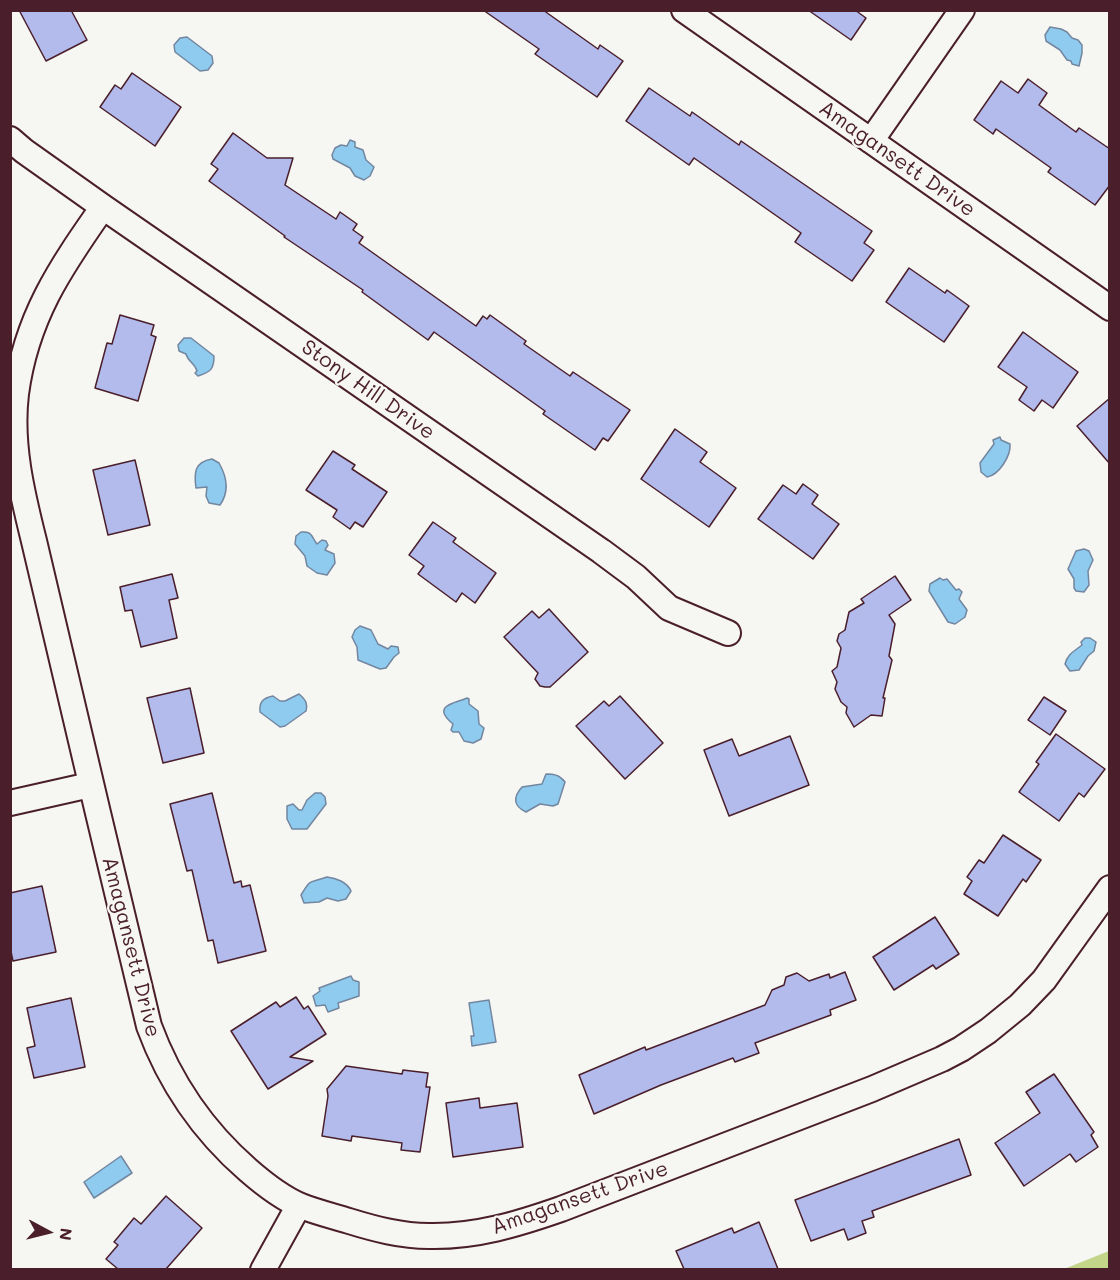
<!DOCTYPE html>
<style>
body{margin:0}
#map{position:relative;width:1120px;height:1280px;overflow:hidden;background:#f6f6f2;font-family:Mali,sans-serif}
canvas{display:block}
.frame{position:absolute;inset:0;border:12px solid #4a1f2b;pointer-events:none}
.north{position:absolute;left:18px;top:1202px;width:60px;height:60px;-webkit-text-stroke:4px #f6f6f2;paint-order:stroke;rotate:97deg;font-size:16px;font-weight:700;line-height:24px;text-align:center;color:#4a1f2b}
.north::after{content:'';display:block;margin:auto;width:21px;height:27px;background:#4a1f2b;clip-path:polygon(50% 0,100% 100%,50% 72%,0 100%)}
</style>
<div id="map">
<canvas width="1120" height="1280"></canvas>
<div class="frame"></div>
<div class="north">N</div>
</div>
<script>
const ctx = document.querySelector('canvas').getContext('2d');
ctx.lineJoin = 'round';
function fill(path, color) {
  ctx.fillStyle = color;
  ctx.fill(path, 'evenodd');
}
function strokePath(path, color, width, dash) {
  ctx.strokeStyle = color;
  ctx.lineWidth = width;
  ctx.lineCap = dash ? 'butt' : 'round';
  ctx.setLineDash(dash || []);
  ctx.stroke(path);
}
function label(font, color, halo, rows, align = 'center') {
  ctx.font = font + ' Mali,sans-serif';
  ctx.lineWidth = 4.5;
  ctx.setLineDash([]);
  ctx.textBaseline = 'middle';
  ctx.strokeStyle = halo;
  ctx.fillStyle = color;
  for (const [text, x, y, turn = 0] of rows) {
    ctx.save();
    ctx.translate(x, y);
    ctx.rotate((+turn || 0) * Math.PI / 180);
    ctx.textAlign = isNaN(turn) ? turn : align;
    if (halo) ctx.strokeText(text, 0, 0);
    ctx.fillText(text, 0, 0);
    ctx.restore();
  }
}
fill(new Path2D(`
 M 1109,1251 L 1109,1269 L 1064,1269 Z`), '#c3d589');
const water = new Path2D(`
 M 1050,27 L 1061,29 L 1067,32 L 1072,38 L 1078,40 L 1082,45 L 1082,53 L 1079,66 L 1072,64 L 1071,61 L 1067,60 L 1060,50 L 1046,41 L 1045,35 Z
 M 187,37 L 212,56 L 213,63 L 208,70 L 200,71 L 175,52 L 174,45 L 180,38 Z
 M 350,140 L 355,142 L 355,147 L 363,150 L 366,160 L 374,167 L 370,176 L 364,180 L 355,176 L 350,168 L 333,159 L 332,155 L 335,148 L 341,145 L 347,146 Z
 M 184,338 L 191,338 L 214,356 C 214,369 211,372 198,376 L 195,373 L 197,371 C 195,363 188,362 186,354 L 179,351 L 178,345 Z
 M 1000,437 L 1001,440 L 1010,444 C 1011,456 999,475 987,477 L 981,472 L 980,463 L 994,444 L 993,440 Z
 M 212,459 L 219,463 C 227,477 230,491 220,505 L 209,503 L 206,496 L 207,487 L 196,488 C 194,473 194,462 212,459 Z
 M 301,532 C 312,531 311,536 317,544 L 322,540 L 326,541 L 328,545 L 325,550 L 334,554 L 335,563 L 327,575 L 317,573 L 307,566 L 305,556 L 295,544 L 296,536 Z
 M 1084,549 L 1089,551 L 1093,560 L 1088,571 L 1089,585 L 1084,592 L 1076,591 L 1074,588 L 1074,579 L 1068,569 L 1076,551 Z
 M 940,578 L 943,580 L 947,579 L 956,590 L 959,589 L 962,592 L 959,599 L 967,610 L 965,617 L 955,624 L 948,622 L 929,591 L 930,584 Z
 M 360,626 L 371,630 L 378,644 L 388,649 L 391,646 L 398,647 L 399,653 L 394,657 L 386,668 L 380,669 L 358,660 L 357,647 L 352,637 L 355,630 Z
 M 1085,638 L 1090,638 L 1096,642 L 1094,651 L 1088,656 L 1079,670 L 1070,671 L 1065,664 C 1068,653 1075,651 1082,645 L 1081,642 Z
 M 299,694 C 305,699 308,703 306,711 L 285,726 L 280,727 L 260,712 C 259,702 263,698 273,696 L 280,701 L 285,701 Z
 M 467,698 L 469,699 L 469,704 L 478,711 L 479,724 L 484,728 L 481,739 L 473,743 L 464,741 L 459,732 L 453,732 L 451,730 L 453,724 C 430,705 456,703 467,698 Z
 M 546,774 C 554,774 560,775 565,782 L 558,804 L 553,806 L 540,804 L 526,812 C 513,806 513,797 522,787 L 542,784 Z
 M 315,793 L 321,793 L 325,797 L 326,804 L 307,829 L 292,829 L 287,819 L 287,806 L 293,804 L 299,810 L 302,810 L 307,800 Z
 M 327,877 C 336,878 347,882 351,891 L 346,899 L 338,901 L 327,898 L 319,902 L 304,903 L 301,895 C 312,877 308,884 327,877 Z
 M 351,976 L 353,980 L 359,982 L 359,996 L 338,1003 L 339,1008 L 328,1012 L 325,1005 L 316,1006 L 313,996 L 320,991 L 319,988 Z
 M 489,1000 L 496,1042 L 472,1046 L 471,1036 L 474,1036 L 469,1003 Z
 M 121,1156 L 132,1173 L 94,1198 L 84,1182 Z`);
fill(water, '#8ecbee');
strokePath(water, '#7386a0', 1.5);
const building = new Path2D(`
 M 19,10 L 71,10 L 87,40 L 46,61 Z
 M 483,10 L 543,10 L 598,49 L 600,45 L 623,61 L 597,97 L 535,54 L 539,49 Z
 M 808,10 L 855,10 L 866,18 L 851,40 Z
 M 132,73 L 181,107 L 155,146 L 100,107 L 115,85 L 121,89 Z
 M 1028,79 L 1047,93 L 1039,105 L 1076,132 L 1079,128 L 1110,149 L 1110,185 L 1095,205 L 1048,172 L 1051,168 L 996,129 L 993,134 L 974,120 L 1001,81 L 1018,93 Z
 M 649,88 L 690,116 L 692,112 L 739,145 L 741,141 L 872,231 L 864,243 L 874,250 L 852,281 L 795,242 L 801,233 L 694,158 L 689,165 L 626,121 Z
 M 233,133 L 267,158 L 293,158 L 285,185 L 336,219 L 340,212 L 357,224 L 353,230 L 363,237 L 359,243 L 476,326 L 483,316 L 487,319 L 490,315 L 526,341 L 524,344 L 570,376 L 573,372 L 630,410 L 608,441 L 603,438 L 595,450 L 543,414 L 545,411 L 434,332 L 428,340 L 362,292 L 363,290 L 284,237 L 285,236 L 209,181 L 218,169 L 211,164 Z
 M 909,268 L 945,293 L 947,290 L 969,306 L 944,342 L 886,302 Z
 M 120,315 L 154,325 L 151,335 L 156,337 L 138,401 L 95,388 L 107,343 L 112,344 Z
 M 1023,332 L 1078,372 L 1053,408 L 1042,400 L 1034,411 L 1019,400 L 1027,387 L 998,367 Z
 M 1110,398 L 1110,464 L 1077,426 Z
 M 675,429 L 707,452 L 700,462 L 736,488 L 709,527 L 641,479 Z
 M 333,451 L 355,465 L 352,469 L 387,492 L 363,527 L 355,522 L 350,529 L 333,517 L 337,510 L 306,490 Z
 M 135,460 L 150,525 L 108,535 L 93,470 Z
 M 803,484 L 818,495 L 812,504 L 839,524 L 813,559 L 758,519 L 783,485 L 796,494 Z
 M 433,522 L 456,538 L 453,542 L 496,573 L 475,603 L 462,593 L 456,602 L 418,574 L 424,566 L 409,555 Z
 M 172,574 L 178,598 L 169,600 L 177,638 L 141,647 L 132,610 L 125,611 L 120,587 Z
 M 895,576 L 911,600 L 889,615 L 895,624 L 889,656 L 892,660 L 883,698 L 885,698 L 882,716 L 871,715 L 854,727 L 846,713 L 847,707 L 841,702 L 835,689 L 837,682 L 832,671 L 837,667 L 841,648 L 837,641 L 839,634 L 845,630 L 849,612 L 864,603 L 861,599 Z
 M 549,609 L 588,652 L 550,687 L 545,687 L 540,686 L 535,679 L 538,673 L 504,637 L 532,611 L 539,618 Z
 M 190,688 L 204,753 L 163,763 L 147,698 Z
 M 620,696 L 663,743 L 625,779 L 576,726 L 604,701 L 609,706 Z
 M 1044,697 L 1066,711 L 1050,735 L 1028,720 Z
 M 1056,734 L 1105,769 L 1084,797 L 1079,793 L 1059,821 L 1019,792 L 1039,764 L 1036,762 Z
 M 790,736 L 809,785 L 729,816 L 704,750 L 732,739 L 739,756 Z
 M 212,793 L 234,883 L 241,881 L 242,887 L 250,885 L 266,951 L 218,963 L 213,940 L 208,941 L 192,870 L 187,871 L 170,804 Z
 M 1003,835 L 1041,860 L 1026,882 L 1023,879 L 998,916 L 964,894 L 972,881 L 967,877 L 979,860 L 984,863 Z
 M 42,886 L 56,952 L 13,961 L 10,947 L 10,893 Z
 M 935,917 L 959,954 L 936,969 L 933,965 L 894,990 L 873,957 Z
 M 845,972 L 856,1000 L 830,1010 L 831,1015 L 755,1043 L 759,1053 L 735,1062 L 733,1058 L 661,1085 L 594,1114 L 579,1075 L 645,1047 L 646,1050 L 765,1005 L 772,990 L 784,985 L 786,977 L 797,973 L 809,981 L 829,974 L 830,978 Z
 M 296,997 L 304,1009 L 308,1006 L 326,1034 L 290,1057 L 313,1061 L 268,1089 L 231,1031 L 276,1002 L 280,1007 Z
 M 71,998 L 85,1067 L 34,1078 L 27,1048 L 35,1046 L 27,1008 Z
 M 346,1066 L 402,1074 L 403,1070 L 428,1073 L 426,1087 L 430,1087 L 420,1152 L 401,1150 L 402,1143 L 352,1136 L 351,1141 L 322,1136 L 328,1096 L 327,1089 Z
 M 1054,1074 L 1094,1132 L 1091,1135 L 1098,1147 L 1076,1162 L 1070,1154 L 1024,1186 L 995,1143 L 1040,1113 L 1026,1092 Z
 M 479,1098 L 480,1108 L 517,1103 L 523,1147 L 453,1157 L 446,1103 Z
 M 959,1139 L 971,1175 L 872,1211 L 874,1217 L 862,1221 L 866,1233 L 848,1240 L 844,1229 L 811,1241 L 795,1200 Z
 M 166,1196 L 202,1228 L 166,1269 L 118,1269 L 106,1259 L 118,1245 L 114,1242 L 134,1218 L 141,1224 Z
 M 759,1222 L 778,1269 L 684,1269 L 676,1251 L 732,1228 L 734,1233 Z`);
fill(building, '#b2bbec');
strokePath(building, '#4a1f2b', 1.5);
const minor = new Path2D(`
 M 684,10 L 1110,308
 M 10,139 L 24,151 L 103,207 L 601,551 L 636,577 L 669,608 L 728,633
 M 871,141 L 962,10
 M 103,207 C 60,268 26,318 16,394 C 10,444 22,493 34,541 C 42,575 50,609 58,643 C 88,771 118,898 149,1026 C 170,1083 202,1130 248,1170 C 264,1184 282,1198 301,1206 C 316,1212 333,1216 349,1221 C 375,1229 401,1236 429,1236 C 476,1237 518,1224 561,1209 L 872,1089 L 942,1059 L 961,1049 L 988,1031 L 1020,1005 L 1044,980 L 1110,888
 M 10,803 L 90,785
 M 263,1270 L 299,1205`);
strokePath(minor, '#4a1f2b', 28);
strokePath(minor, '#f6f6f2', 24);
label('21px', '#4a1f2b', '#f6f6f2', [
 ["Amagansett Drive",897,159,35],
 ["Stony Hill Drive",368,390,35],
 ["Amagansett Drive",131,947,76],
 ["Amagansett Drive",580,1198,-19]
]);
</script>
